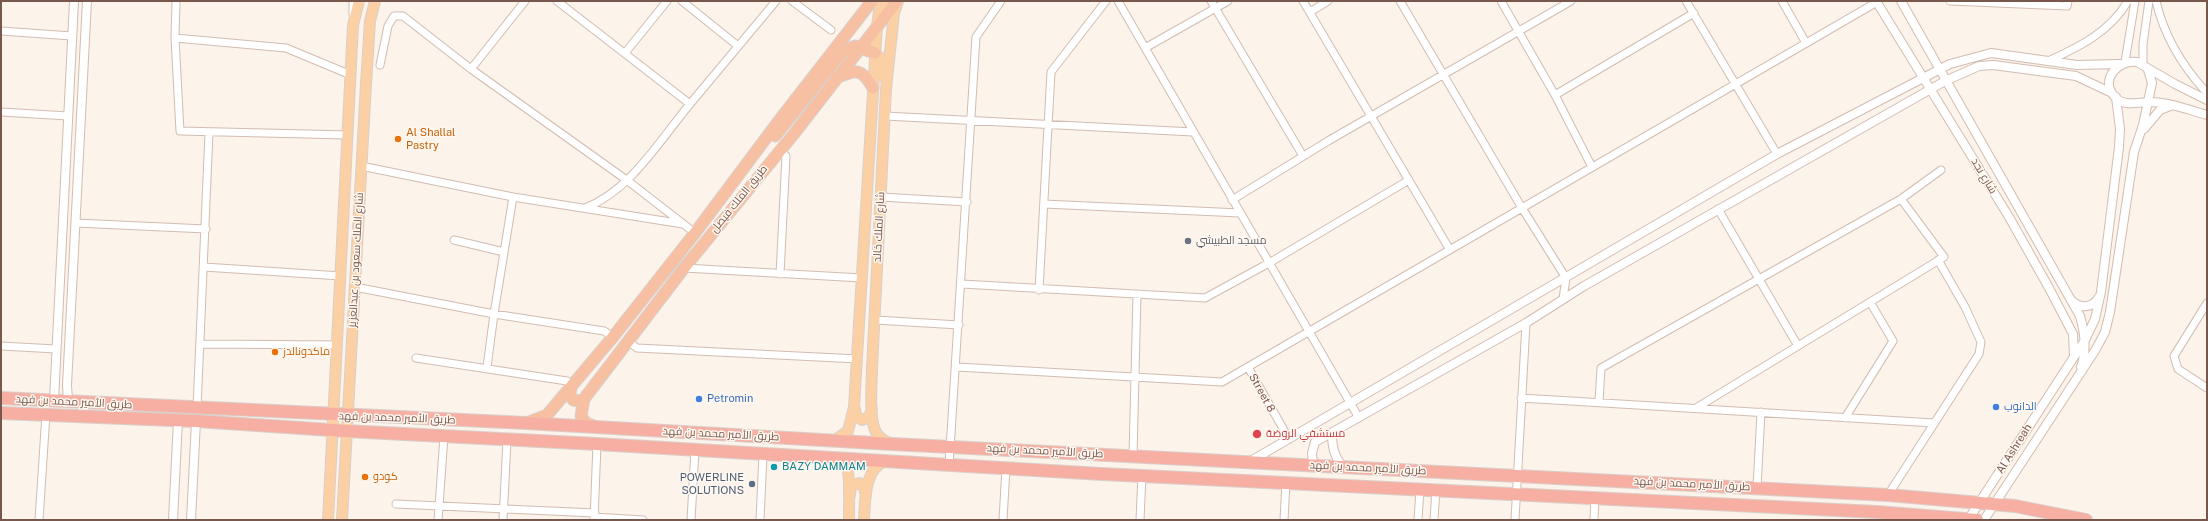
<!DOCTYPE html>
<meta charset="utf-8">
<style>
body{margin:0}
#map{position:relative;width:2208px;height:521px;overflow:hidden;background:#fcf3ea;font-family:"Public Sans",sans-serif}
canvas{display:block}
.frame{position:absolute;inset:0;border:2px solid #78574d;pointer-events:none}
</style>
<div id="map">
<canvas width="2208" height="521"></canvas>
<div class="frame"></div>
</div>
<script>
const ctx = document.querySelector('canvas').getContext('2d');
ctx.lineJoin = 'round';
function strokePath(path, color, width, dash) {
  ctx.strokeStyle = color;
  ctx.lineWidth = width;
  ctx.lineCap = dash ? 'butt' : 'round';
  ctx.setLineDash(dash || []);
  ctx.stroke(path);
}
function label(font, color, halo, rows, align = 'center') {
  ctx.font = font + ' "Public Sans",Cairo,sans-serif';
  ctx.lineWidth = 3;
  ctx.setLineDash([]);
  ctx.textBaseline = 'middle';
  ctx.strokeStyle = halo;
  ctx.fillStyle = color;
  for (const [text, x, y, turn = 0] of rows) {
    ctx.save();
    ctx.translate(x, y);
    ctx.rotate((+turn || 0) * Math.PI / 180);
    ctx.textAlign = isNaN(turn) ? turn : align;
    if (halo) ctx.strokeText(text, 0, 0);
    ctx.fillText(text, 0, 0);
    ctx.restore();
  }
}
const minor = new Path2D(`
 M 176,1 L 175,38 L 180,131 L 348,135
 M 353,1 L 353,15
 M 557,1 L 690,104 C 660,140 630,191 585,208
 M 682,1 L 738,46
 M 792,1 L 831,30
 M 1118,1 L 1359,418
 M 1211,1 L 1303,156
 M 1303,1 L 1450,250
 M 1400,1 L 1522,208 L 1566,278 L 1563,299
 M 1501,1 L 1555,95 L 1592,167
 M 1686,1 L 1777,154
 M 1782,1 L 1806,43
 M 1950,1 L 2067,6 L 2068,1
 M 2156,1 C 2164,36 2183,67 2207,93
 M 1310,12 L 1328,1
 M 1,31 L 72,36
 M 175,38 L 286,48 L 351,75
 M 1145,48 L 1228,1
 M 625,53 L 667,1
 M 2048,61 C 2079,47 2110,32 2128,1
 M 2125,62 L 2135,1
 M 380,65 L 388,26 L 394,16 L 403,16 L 471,69 L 628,181 L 695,233
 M 2143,65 L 2143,44 L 2149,1
 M 471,69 L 525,1
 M 1555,95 L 1694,13
 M 690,104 L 776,1
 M 1,112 L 68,116
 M 885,116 L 1193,132
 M 361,166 L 513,197 L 683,224
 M 881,197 L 967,202
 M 1232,200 L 1328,141 L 1571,1
 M 1044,204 L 1240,213
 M 1718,209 L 1798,346
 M 76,223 L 206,229
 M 454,240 L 504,252
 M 204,267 L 341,276
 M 684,268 L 862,278
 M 780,274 L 786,156 L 780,150
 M 962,284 L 1205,298 L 1269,263 L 1409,180
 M 355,287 L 494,314 L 604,331 L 613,337
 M 1039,290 L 1051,72 L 1106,1
 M 2207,303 L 2174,356 L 2178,369 L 2207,388
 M 875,320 L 959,325
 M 628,341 L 637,348 L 858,359
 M 200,344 L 337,345
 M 1,346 L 56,349
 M 416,358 L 567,381
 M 487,367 L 494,314 L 513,197
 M 957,367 L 1222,382 L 1877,2
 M 1248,367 L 1289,439
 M 1521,398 L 1934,423
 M 1599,402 L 1601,368 L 1901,199 L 1941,170
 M 197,408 L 209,133
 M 1696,408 L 1944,257 L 1901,199
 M 1845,418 L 1893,341 L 1870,302
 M 1133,456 L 1137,295
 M 949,465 L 976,37 L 1001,1
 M 1757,488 L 1761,412
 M 1888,495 L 1979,354 L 1981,342 L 1965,307 L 1938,260
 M 396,504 L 595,513
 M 594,517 L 643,520
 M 39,520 L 46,414
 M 438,520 L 444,436
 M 503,520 L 507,440
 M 594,520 L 597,444
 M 691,520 L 695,450
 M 760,520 L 763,454
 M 1003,520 L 1006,468
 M 1140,520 L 1142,475
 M 1284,520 L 1286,482
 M 1418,520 L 1420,489
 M 1434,520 L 1436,489
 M 1515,520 L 1526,323
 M 1594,520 L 1595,497`);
const tertiary = new Path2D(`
 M 1876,1 L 2009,217 L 2049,288 L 2073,334 L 2074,356
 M 1901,1 L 2080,316 C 2085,333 2087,350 2081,367
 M 2207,100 L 2175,84 L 2137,62 C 2118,59 2099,80 2115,97 C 2124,107 2138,102 2150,102 C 2169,102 2189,110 2207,115
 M 2144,129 L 2160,110 L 2170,106
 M 2072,301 C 2081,309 2093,308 2099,297
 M 54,400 L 74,1
 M 68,401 L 67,385 L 87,1
 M 1332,433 C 1332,447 1334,455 1342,466
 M 1249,462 L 1777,154 L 1950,64 L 1991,53 L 2077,65 L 2120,64
 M 1313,465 L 1312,453 L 1315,442 L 1526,323 L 1584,286 L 1945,81 L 1979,66 L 1993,65 L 2076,76 L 2112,93
 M 173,520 L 178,420
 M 191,520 L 196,421
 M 1968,520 L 2085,340 L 2095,319 L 2101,292 L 2119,147 L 2120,129 L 2116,97
 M 1984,520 L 2096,349 L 2105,332 L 2110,312 L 2134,152 L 2143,125 L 2152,83 L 2148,70`);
const primary = new Path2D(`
 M 875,53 L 883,61 L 883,76
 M 855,409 L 856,416 L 862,420 L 869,417 L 872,409
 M 834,441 L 848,431 L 854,407 L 877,26 L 879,11 L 884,1
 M 890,444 C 885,441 881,439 877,434 C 868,420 872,385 872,368 L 886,89 L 894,13 L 898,1
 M 835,458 C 840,460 844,461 847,467 C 850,474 849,511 849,520
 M 850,495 L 851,486 L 859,483 L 864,487 L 866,496
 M 328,520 L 353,25 L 359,1
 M 342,520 L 366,84 L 370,21 L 375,1
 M 864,520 C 865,502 864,466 887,461`);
const trunk = new Path2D(`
 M 836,78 C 856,69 862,68 873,88
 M 775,136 L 843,51 L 855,46 L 875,53
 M 571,387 L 570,395 L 573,400 L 580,401 L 584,399
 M 529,422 L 547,415 L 613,337 L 695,233 L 778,122 L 872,1
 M 596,427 L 586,423 L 581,416 L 584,399 L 684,268 L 793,135 L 897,1`);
const motorway = new Path2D(`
 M 1,398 L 526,423 L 892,444 L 1888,495 L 2015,506 L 2086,520
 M 1,413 L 196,421 L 346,431 L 597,444 L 1102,474 L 1877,512 L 1977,520`);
strokePath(minor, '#d2bcb1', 9);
strokePath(tertiary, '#d2bcb1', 10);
strokePath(primary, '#d9d0cd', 12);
strokePath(trunk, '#d9d0cd', 13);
strokePath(motorway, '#d9d0cd', 14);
strokePath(minor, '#fff', 7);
strokePath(tertiary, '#fff', 8);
strokePath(primary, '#fad0a4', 10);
strokePath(trunk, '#f8c0a3', 11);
strokePath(motorway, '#f6afa2', 12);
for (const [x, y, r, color] of [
 [398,139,4,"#e8710a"],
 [1188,241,4,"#6b7280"],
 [275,352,4,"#e8710a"],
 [699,399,4,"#3f7fe0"],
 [1996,407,4,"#3f7fe0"],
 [1257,434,5,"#e0444e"],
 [774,467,4,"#0f9aa8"],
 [365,477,4,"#e8710a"],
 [752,484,4,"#5c6f8a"]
]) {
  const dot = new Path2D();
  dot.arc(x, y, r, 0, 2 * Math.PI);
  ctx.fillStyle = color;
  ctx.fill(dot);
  strokePath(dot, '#fff8f0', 1.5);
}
label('11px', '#c56008', '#fff8f0', [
 ["Al Shallal",406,133],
 ["Pastry",406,146],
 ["ماكدونالدز",283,352],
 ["كودو",373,477]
], 'left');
label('11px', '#78574d', '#fff8f0', [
 ["شارع نجد",1984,176,59],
 ["طريق الملك فيصل",739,199,-51],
 ["شارع الملك خالد",879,227,-87],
 ["شارع الملك سعود بن عبدالعزيز",356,260,-87],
 ["Street 8",1262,393,61],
 ["طريق الأمير محمد بن فهد",74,402,3],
 ["طريق الأمير محمد بن فهد",397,418,2],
 ["طريق الأمير محمد بن فهد",721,434,3],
 ["Al Ashreah",2014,449,-58],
 ["طريق الأمير محمد بن فهد",1045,451,3],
 ["طريق الأمير محمد بن فهد",1368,468,3],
 ["طريق الأمير محمد بن فهد",1692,484,3]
]);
label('11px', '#5b616d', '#fff8f0', [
 ["مسجد الطبيشي",1196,241]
], 'left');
label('11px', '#366cbe', '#fff8f0', [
 ["Petromin",707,399],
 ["الدانوب",2004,407]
], 'left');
label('11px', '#be3a42', '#fff8f0', [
 ["مستشفي الروضة",1266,434]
], 'left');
label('11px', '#0d838f', '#fff8f0', [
 ["BAZY DAMMAM",782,467]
], 'left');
label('11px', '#4e5e75', '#fff8f0', [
 ["POWERLINE",744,478],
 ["SOLUTIONS",744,491]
], 'right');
</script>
